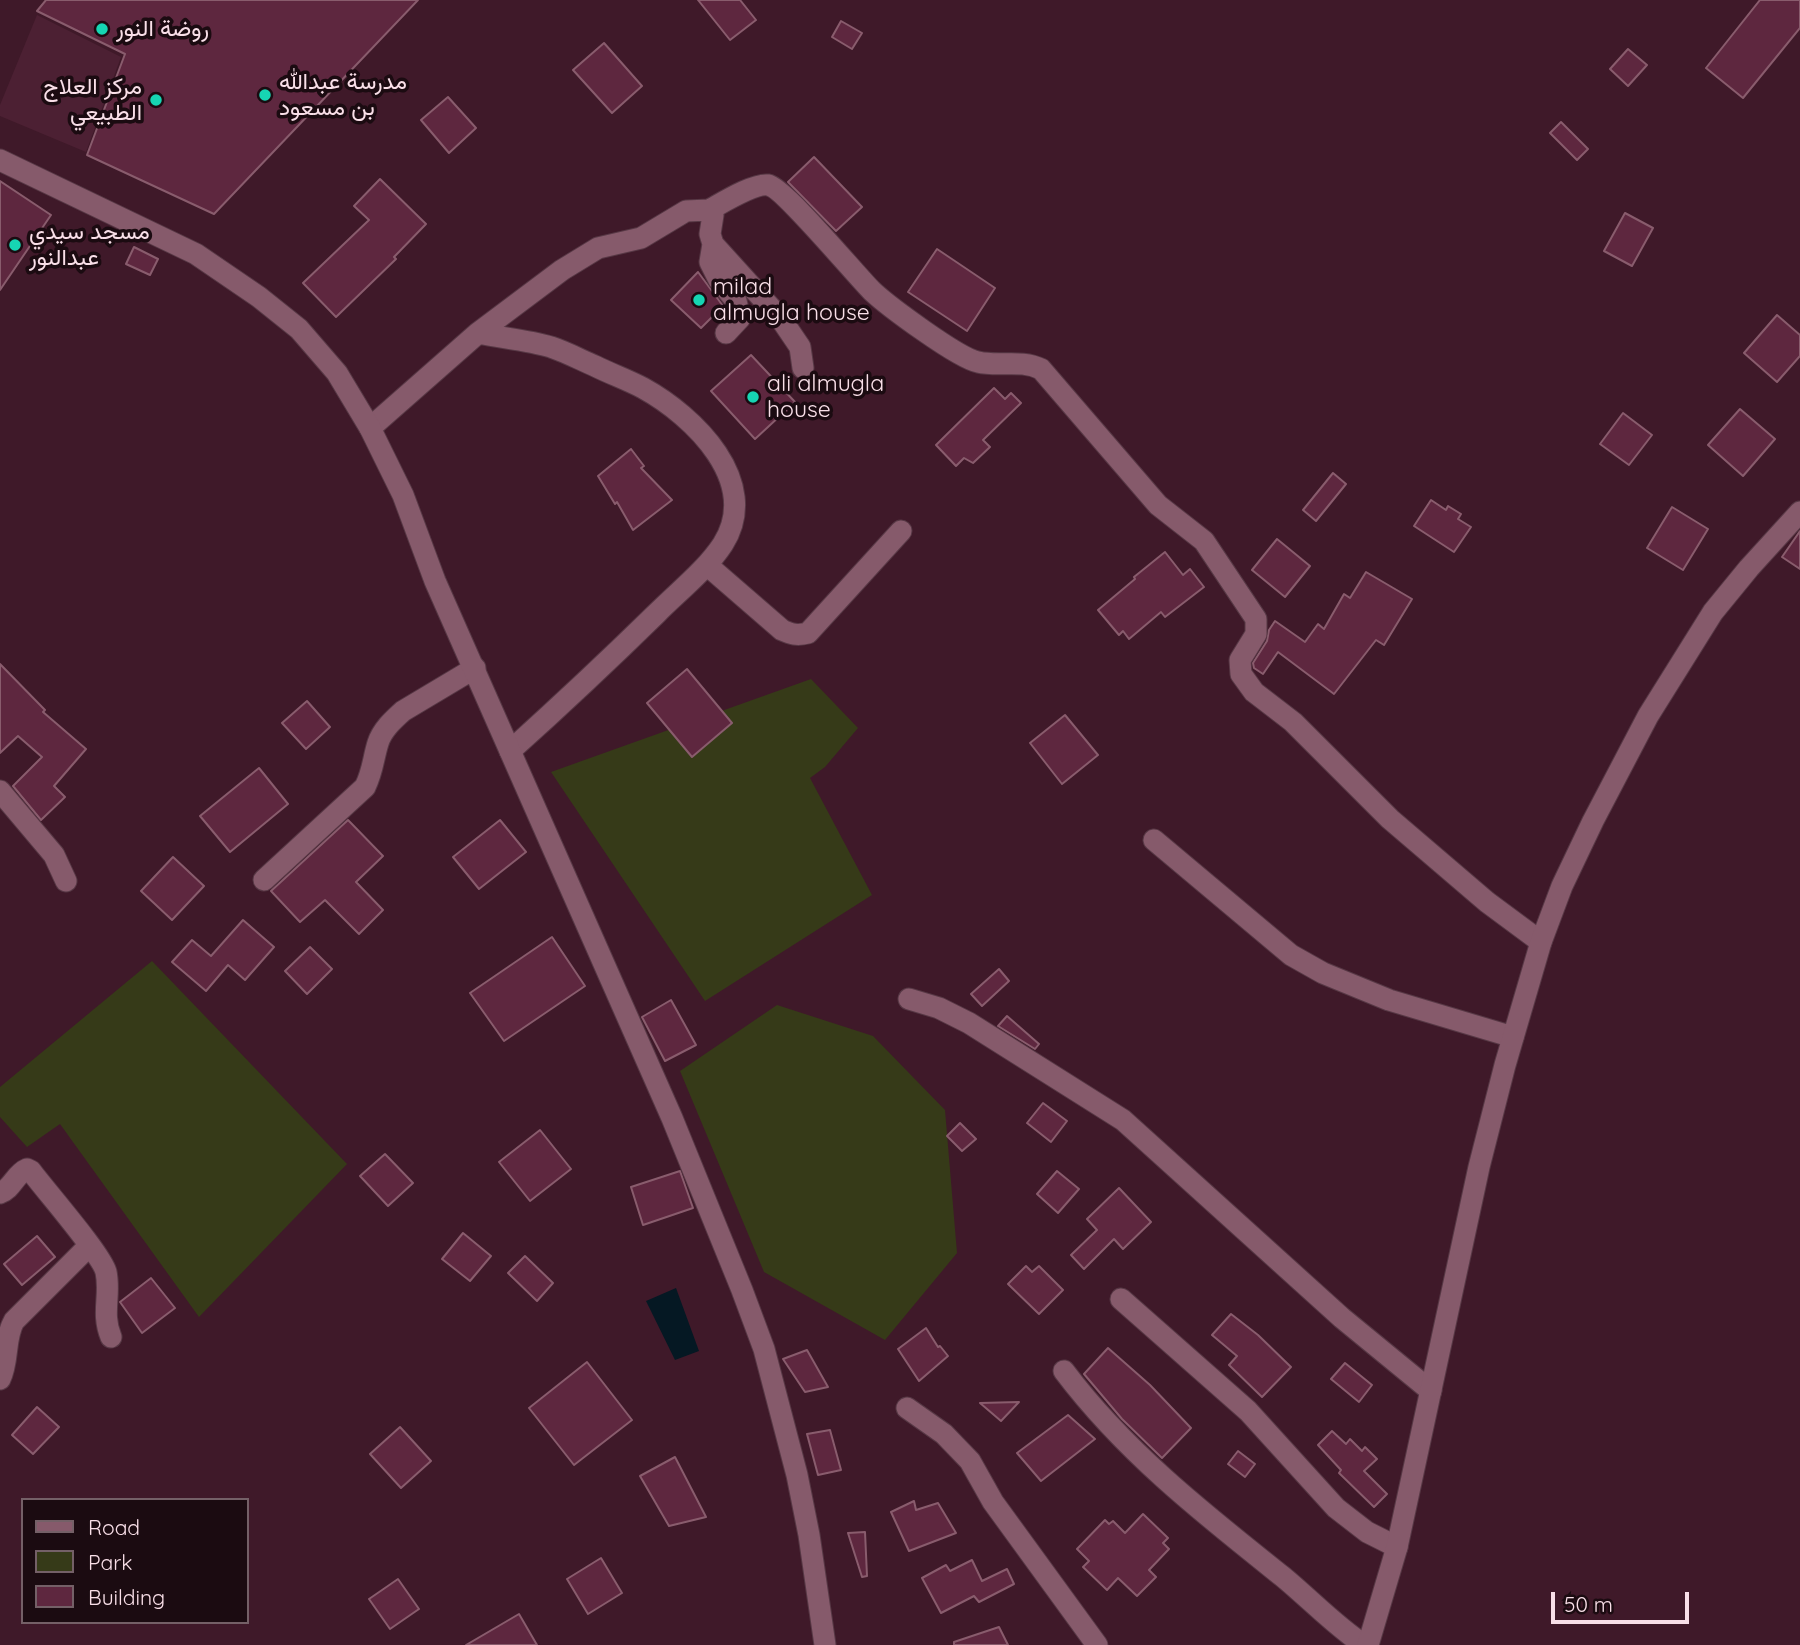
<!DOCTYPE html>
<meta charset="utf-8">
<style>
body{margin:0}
#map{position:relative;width:1800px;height:1645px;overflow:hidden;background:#3f1929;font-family:Quicksand,sans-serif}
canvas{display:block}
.legend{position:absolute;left:21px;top:1498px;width:228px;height:126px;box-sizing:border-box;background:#1b0b11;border:2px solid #746067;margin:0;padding:9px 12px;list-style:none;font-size:21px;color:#f9dfe8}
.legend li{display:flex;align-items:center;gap:14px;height:35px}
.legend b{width:35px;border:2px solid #746067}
.scale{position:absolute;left:1551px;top:1592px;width:138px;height:32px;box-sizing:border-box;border:4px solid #f9dfe8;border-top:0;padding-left:9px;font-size:21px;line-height:24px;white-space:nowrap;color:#f9dfe8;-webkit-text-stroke:5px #1b0b11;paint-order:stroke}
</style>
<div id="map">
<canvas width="1800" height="1645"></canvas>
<ul class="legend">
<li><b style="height:9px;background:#865a6b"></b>Road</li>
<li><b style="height:19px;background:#363a18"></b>Park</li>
<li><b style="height:19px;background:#5e273f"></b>Building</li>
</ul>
<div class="scale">50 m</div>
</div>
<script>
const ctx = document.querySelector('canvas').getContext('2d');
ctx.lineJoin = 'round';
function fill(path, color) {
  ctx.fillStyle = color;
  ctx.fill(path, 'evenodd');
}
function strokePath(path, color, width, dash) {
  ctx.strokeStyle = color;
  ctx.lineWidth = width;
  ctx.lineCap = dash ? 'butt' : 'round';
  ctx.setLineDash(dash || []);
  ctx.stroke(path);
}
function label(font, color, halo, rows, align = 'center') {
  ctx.font = font + ' Quicksand,Vazirmatn,sans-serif';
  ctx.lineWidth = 7;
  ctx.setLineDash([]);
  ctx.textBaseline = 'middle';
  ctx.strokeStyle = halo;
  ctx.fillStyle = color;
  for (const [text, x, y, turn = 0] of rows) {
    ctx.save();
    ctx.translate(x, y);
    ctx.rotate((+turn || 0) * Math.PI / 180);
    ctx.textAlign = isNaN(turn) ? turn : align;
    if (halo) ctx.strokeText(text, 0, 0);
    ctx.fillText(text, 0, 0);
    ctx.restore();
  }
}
fill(new Path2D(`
 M 37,15 L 121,57 L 86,152 L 0,116 L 0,105 Z`), '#4c2033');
fill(new Path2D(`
 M 811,679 L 858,728 L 825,767 L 810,778 L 872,895 L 705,1001 L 551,772 Z
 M 152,961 L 347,1164 L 199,1317 L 60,1124 L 27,1147 L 0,1117 L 0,1087 Z
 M 777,1005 L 873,1036 L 945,1110 L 957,1253 L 885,1340 L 764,1272 L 680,1071 Z`), '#363a18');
fill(new Path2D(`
 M 676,1288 L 699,1351 L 675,1360 L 646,1301 Z`), '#051823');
const building = new Path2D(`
 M 46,0 L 418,0 L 214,214 L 87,155 L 125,54 L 37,11 Z
 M 698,0 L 740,0 L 756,20 L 730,40 Z
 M 1760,0 L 1800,0 L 1800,28 L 1743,98 L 1706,68 Z
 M 841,21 L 862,33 L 852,49 L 832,37 Z
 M 604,43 L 642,86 L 612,113 L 573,70 Z
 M 1628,49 L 1647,65 L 1628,86 L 1610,69 Z
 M 448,97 L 476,128 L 449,153 L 421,120 Z
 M 1561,122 L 1588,149 L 1577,160 L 1550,133 Z
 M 814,157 L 862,207 L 836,231 L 788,182 Z
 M 380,179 L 426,224 L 394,257 L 396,259 L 336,317 L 303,283 L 369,220 L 354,206 Z
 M 0,181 L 51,215 L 0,290 Z
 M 1625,213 L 1653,228 L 1632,266 L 1604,251 Z
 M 134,247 L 158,259 L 150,275 L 126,264 Z
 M 937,249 L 995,288 L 967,331 L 908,292 Z
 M 698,272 L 723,306 L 701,328 L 671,300 Z
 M 1777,315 L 1800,335 L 1800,356 L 1777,382 L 1744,353 Z
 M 751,355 L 795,402 L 755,439 L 711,391 Z
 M 994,388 L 1005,399 L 1011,393 L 1021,403 L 983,440 L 990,447 L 973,463 L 964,458 L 956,466 L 936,445 Z
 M 1740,409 L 1775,439 L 1743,476 L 1708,445 Z
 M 1623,413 L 1652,435 L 1629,465 L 1600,444 Z
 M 631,449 L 644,466 L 641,468 L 672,500 L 633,530 L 617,502 L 615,504 L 598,476 Z
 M 1333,473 L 1346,484 L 1316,521 L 1303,510 Z
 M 1431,500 L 1446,510 L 1448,506 L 1461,514 L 1458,519 L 1471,527 L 1454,552 L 1414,526 Z
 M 1672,507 L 1708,529 L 1683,570 L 1647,548 Z
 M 1800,531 L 1800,569 L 1782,557 Z
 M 1277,539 L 1310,566 L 1285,597 L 1252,570 Z
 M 1165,552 L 1183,575 L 1190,569 L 1204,587 L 1165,617 L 1161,612 L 1129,639 L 1123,631 L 1119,635 L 1098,610 L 1135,579 L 1134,577 Z
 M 1366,572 L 1412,599 L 1384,645 L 1376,640 L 1334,694 L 1278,652 L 1263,674 L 1254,668 L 1253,663 L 1267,641 L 1269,630 L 1275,621 L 1305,642 L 1318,624 L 1324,629 L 1344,594 L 1350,598 Z
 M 0,664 L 45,710 L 43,712 L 86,749 L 54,786 L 65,797 L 41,820 L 13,786 L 42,757 L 18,736 L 0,753 Z
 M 687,669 L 732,723 L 692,757 L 647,703 Z
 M 307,701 L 330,727 L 306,749 L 282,723 Z
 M 1065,715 L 1098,755 L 1062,784 L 1030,743 Z
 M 259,768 L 288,804 L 230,852 L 200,816 Z
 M 348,820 L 383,856 L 356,882 L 383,910 L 359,934 L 325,900 L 300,922 L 271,891 Z
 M 500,820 L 526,852 L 479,889 L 453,857 Z
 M 173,857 L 204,886 L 172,920 L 141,891 Z
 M 243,920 L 274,947 L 245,980 L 228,965 L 206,991 L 172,962 L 192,940 L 211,956 Z
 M 552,937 L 585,986 L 504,1041 L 470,993 Z
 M 310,947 L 332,969 L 307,994 L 285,971 Z
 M 999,969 L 1009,981 L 982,1006 L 971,994 Z
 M 671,1000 L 696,1045 L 665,1061 L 642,1017 Z
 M 1007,1016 L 1039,1044 L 1035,1049 L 998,1026 Z
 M 1043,1103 L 1067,1121 L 1051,1142 L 1027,1123 Z
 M 960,1123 L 976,1139 L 962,1151 L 947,1136 Z
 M 540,1130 L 571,1169 L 530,1201 L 499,1162 Z
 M 385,1154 L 413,1183 L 388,1206 L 360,1176 Z
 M 680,1171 L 693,1208 L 643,1225 L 631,1187 Z
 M 1057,1171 L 1079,1189 L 1058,1213 L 1037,1194 Z
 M 1119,1188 L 1151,1222 L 1123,1249 L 1114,1239 L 1084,1269 L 1071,1255 L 1097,1230 L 1087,1219 Z
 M 463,1233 L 491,1256 L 470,1281 L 442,1259 Z
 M 37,1236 L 55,1257 L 22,1285 L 4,1264 Z
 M 525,1256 L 553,1283 L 537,1301 L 508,1273 Z
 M 1026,1266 L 1032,1272 L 1039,1266 L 1063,1290 L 1039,1314 L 1008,1284 Z
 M 151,1278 L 175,1308 L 142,1333 L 120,1302 Z
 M 1231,1314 L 1258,1335 L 1291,1367 L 1262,1397 L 1229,1365 L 1237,1356 L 1212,1335 Z
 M 926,1328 L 938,1347 L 940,1346 L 948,1356 L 919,1381 L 898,1349 Z
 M 1108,1348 L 1150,1385 L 1191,1428 L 1162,1458 L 1122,1419 L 1084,1374 Z
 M 807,1350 L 828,1387 L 805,1392 L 783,1359 Z
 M 587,1362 L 632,1420 L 574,1465 L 529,1408 Z
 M 1345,1363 L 1372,1385 L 1359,1402 L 1331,1379 Z
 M 1019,1402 L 1001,1421 L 980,1403 Z
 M 37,1407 L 59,1427 L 33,1454 L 12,1435 Z
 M 1068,1415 L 1095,1439 L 1041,1481 L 1017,1453 Z
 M 400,1427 L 431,1461 L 401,1488 L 370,1454 Z
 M 830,1430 L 841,1470 L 818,1475 L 807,1434 Z
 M 1332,1431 L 1346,1444 L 1350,1439 L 1362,1451 L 1365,1447 L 1377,1459 L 1364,1471 L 1387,1494 L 1374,1507 L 1339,1473 L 1341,1470 L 1318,1445 Z
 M 1238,1451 L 1255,1464 L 1245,1477 L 1228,1464 Z
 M 675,1457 L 706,1517 L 669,1526 L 640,1476 Z
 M 914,1501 L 916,1510 L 938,1503 L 956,1533 L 909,1551 L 891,1512 Z
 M 1143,1514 L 1168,1538 L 1163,1543 L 1169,1549 L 1149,1570 L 1156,1577 L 1137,1596 L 1118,1578 L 1107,1590 L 1083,1567 L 1089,1561 L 1077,1549 L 1105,1520 L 1109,1524 L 1113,1521 L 1125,1533 Z
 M 865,1532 L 867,1576 L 862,1577 L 848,1533 Z
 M 601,1558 L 622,1593 L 588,1614 L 567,1579 Z
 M 972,1560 L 982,1581 L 1007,1569 L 1014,1584 L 979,1602 L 974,1596 L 941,1613 L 922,1578 L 946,1565 L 950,1571 Z
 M 398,1579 L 419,1609 L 390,1629 L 369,1599 Z
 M 519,1614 L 537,1645 L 466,1645 Z
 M 999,1627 L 1008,1645 L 954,1645 L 954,1642 Z`);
fill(building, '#5e273f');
strokePath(building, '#895c6d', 2);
const street = new Path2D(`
 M 709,210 C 722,203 754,183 768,185 C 783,187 855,274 872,291 C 888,306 958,358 978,362 C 999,367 1021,359 1041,369 L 1158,505 L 1204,541 L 1256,619 L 1256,634 L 1240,660 L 1241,674 L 1254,692 L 1293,722 L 1390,819 L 1487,902 L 1541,942
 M 713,244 L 710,262 L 719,280 L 736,301 L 740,318 L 726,333
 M 478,333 C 502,338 528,340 551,347 C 566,352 581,360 595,366 C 611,374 628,380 643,388 C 694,416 762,482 723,544 C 706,570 679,591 657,613 C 609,660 560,706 510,751
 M 370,428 L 478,333 L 562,270 L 598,248 L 641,238 L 686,211 L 709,210 L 713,215 L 710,234 L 713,244 L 781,319 L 800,347 L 803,368
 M 707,565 L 782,630 C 791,634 797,636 808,633 L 901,531
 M 0,791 L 54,855 L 66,881
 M 1154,840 L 1291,955 L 1323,973 L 1389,1000 L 1513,1037
 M 264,880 L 365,787 C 373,771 373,759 378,743 C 382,730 393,720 403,711 L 475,668
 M 909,999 L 939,1008 L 969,1023 L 1123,1120 L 1342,1318 L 1431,1391
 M 0,1193 C 12,1189 15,1174 27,1169 L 31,1171 C 45,1190 102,1255 106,1272 C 111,1295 101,1313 111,1337
 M 1121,1299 L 1248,1411 L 1336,1508 L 1367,1532 L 1397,1547
 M 1064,1371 C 1125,1452 1204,1514 1282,1576 C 1310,1599 1334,1625 1364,1645
 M 0,1379 C 9,1361 4,1339 14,1321 L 89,1246
 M 907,1408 L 944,1434 L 970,1461 L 993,1502 L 1097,1645`);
const secondary = new Path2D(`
 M 0,160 L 196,254 L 259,297 L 299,329 L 337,373 L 370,428 L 403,495 L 435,581 L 672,1118 L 742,1290 L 764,1349 L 797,1475 L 809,1535 L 825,1645
 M 1368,1645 L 1397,1547 L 1479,1167 L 1505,1065 L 1541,942 L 1562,886 L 1593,821 L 1648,716 L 1713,612 L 1749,568 L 1800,512`);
strokePath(street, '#573845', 23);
strokePath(secondary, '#573845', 23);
strokePath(street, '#865a6b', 21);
strokePath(secondary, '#865a6b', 21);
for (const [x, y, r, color] of [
 [102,29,7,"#16d5b3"],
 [265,95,7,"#16d5b3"],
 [156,100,7,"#16d5b3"],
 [15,245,7,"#16d5b3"],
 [699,300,7,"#16d5b3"],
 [753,397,7,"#16d5b3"]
]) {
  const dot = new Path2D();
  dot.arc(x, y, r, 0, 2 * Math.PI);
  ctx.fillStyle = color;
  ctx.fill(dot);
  strokePath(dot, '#1b0b11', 2.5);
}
label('23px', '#f9dfe8', '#1b0b11', [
 ["روضة النور",116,29],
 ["مدرسة عبدالله",279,82],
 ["بن مسعود",279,108],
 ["مركز العلاج",142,87,"right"],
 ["الطبيعي",142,113,"right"],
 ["مسجد سيدي",29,232],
 ["عبدالنور",29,258],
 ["milad",713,287],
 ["almugla house",713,313],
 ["ali almugla",767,384],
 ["house",767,410]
], 'left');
</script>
